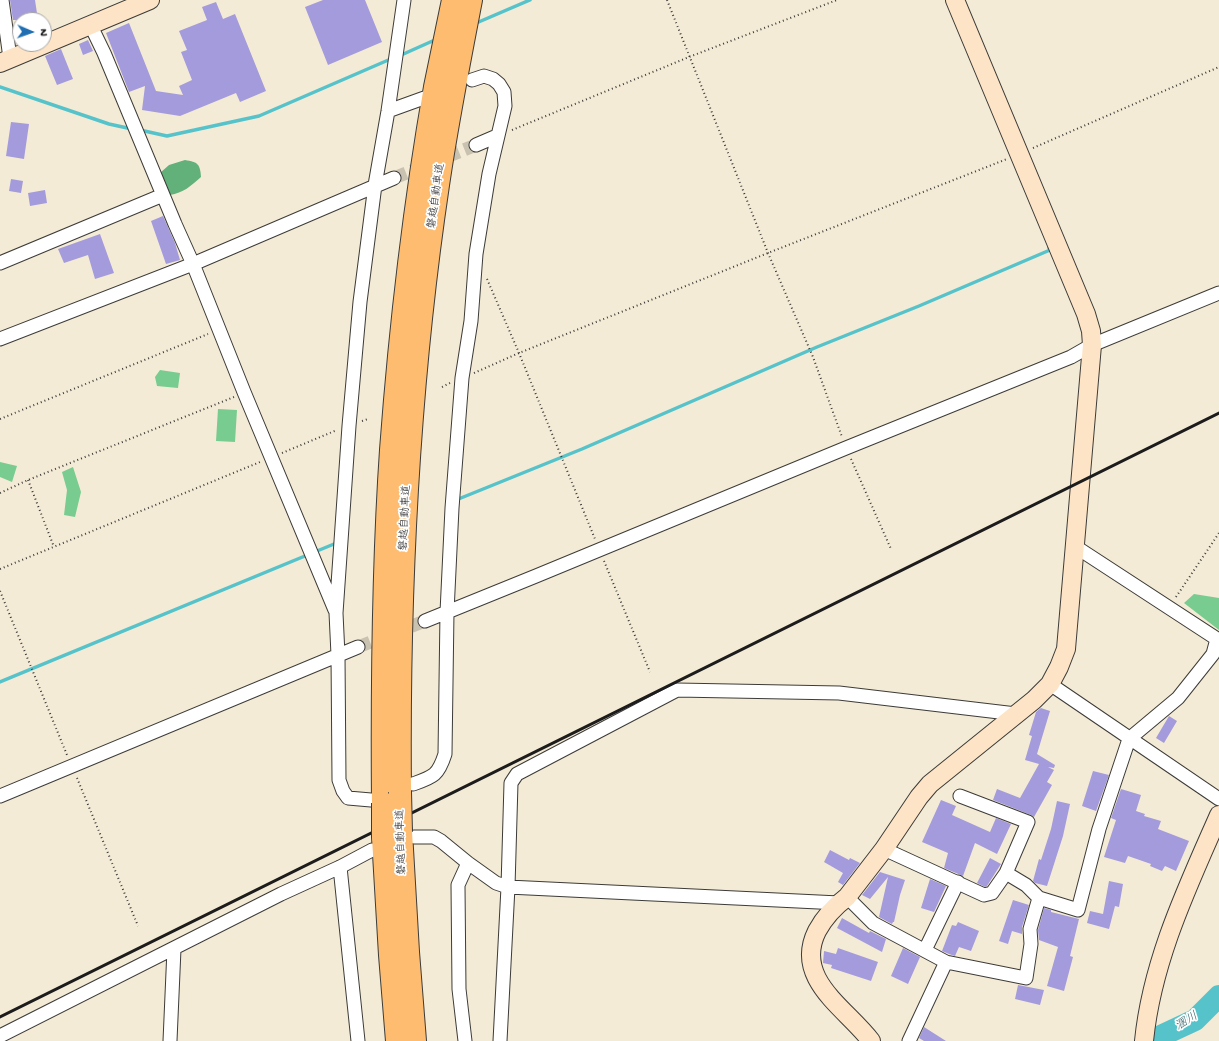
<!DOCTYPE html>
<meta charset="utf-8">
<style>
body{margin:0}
#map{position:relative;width:1219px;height:1041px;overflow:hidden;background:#f4ebd6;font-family:"Gochi Hand",sans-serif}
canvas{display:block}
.north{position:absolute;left:12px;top:12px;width:40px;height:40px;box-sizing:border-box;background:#fff;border:1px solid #a4a4a4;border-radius:50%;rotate:92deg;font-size:11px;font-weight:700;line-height:16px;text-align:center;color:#1c1c1c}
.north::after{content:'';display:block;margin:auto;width:14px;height:18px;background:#1f6fb2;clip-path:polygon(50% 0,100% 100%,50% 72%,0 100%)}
</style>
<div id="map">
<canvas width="1219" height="1041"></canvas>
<div class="north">N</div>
</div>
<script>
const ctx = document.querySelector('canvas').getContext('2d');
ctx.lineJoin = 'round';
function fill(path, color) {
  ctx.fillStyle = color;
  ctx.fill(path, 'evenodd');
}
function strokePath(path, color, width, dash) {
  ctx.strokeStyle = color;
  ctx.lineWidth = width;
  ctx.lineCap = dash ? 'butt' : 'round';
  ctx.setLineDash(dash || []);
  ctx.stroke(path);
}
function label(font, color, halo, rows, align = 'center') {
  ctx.font = font + ' "Gochi Hand","Klee One",sans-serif';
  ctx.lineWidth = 3.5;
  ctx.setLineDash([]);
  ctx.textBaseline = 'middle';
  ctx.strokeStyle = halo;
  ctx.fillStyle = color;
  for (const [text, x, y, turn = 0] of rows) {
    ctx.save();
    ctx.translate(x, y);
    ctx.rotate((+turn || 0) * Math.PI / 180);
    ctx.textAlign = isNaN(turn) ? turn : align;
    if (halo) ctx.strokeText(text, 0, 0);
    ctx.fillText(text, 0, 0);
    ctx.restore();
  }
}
fill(new Path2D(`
 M 160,370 L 180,373 L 178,388 L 157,386 L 155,377 Z
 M 218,409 L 237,410 L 235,442 L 216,441 Z
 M 0,462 L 17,466 L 12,482 L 0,477 Z
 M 73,467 L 81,492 L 75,517 L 64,515 L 67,490 L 62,472 Z
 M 1194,594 L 1219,598 L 1219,630 L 1184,603 Z`), '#78cc8f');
fill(new Path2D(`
 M 185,160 C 198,162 200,164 201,177 C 191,186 183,193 170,195 L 160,173 L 169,165 Z`), '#62b07a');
strokePath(new Path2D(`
 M 474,24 L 530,0
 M 399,56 L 437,39
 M 0,87 L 109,124 L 132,129
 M 140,130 L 167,136 L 259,116 L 393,58
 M 456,500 L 582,449 L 817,347 L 919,306 L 1050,250 L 1049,248
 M 0,682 L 334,544`), '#56c3cb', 3.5);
strokePath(new Path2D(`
 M 1150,1041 L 1195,1020 L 1219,996`), '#56c3cb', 22);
fill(new Path2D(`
 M 10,0 L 35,0 L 38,20 L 13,20 Z
 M 323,0 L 365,0 L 382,42 L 328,65 L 305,7 Z
 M 216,2 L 223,19 L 235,14 L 266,91 L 240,102 L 236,93 L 180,116 L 142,110 L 145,86 L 129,92 L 106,33 L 129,23 L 156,91 L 183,95 L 179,86 L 192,80 L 181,52 L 187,50 L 179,31 L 207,20 L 202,7 Z
 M 88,40 L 93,51 L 83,55 L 79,44 Z
 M 61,49 L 73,79 L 57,85 L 45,56 Z
 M 11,122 L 29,124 L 24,159 L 6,156 Z
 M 11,179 L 23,181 L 21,193 L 9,191 Z
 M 45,190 L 47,203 L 30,206 L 28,193 Z
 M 163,216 L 175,243 L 180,260 L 166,264 L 151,221 Z
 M 100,234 L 114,273 L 95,279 L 88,255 L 64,263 L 58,249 Z
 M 1041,708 L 1050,711 L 1037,754 L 1055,765 L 1054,768 L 1048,767 L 1054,770 L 1047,782 L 1052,785 L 1034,817 L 1031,815 L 993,800 L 997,789 L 1020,798 L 1039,764 L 1025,760 L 1032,736 L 1029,735 L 1036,712 Z
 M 1169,716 L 1177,721 L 1164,743 L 1156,738 Z
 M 1093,771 L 1109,775 L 1096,811 L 1082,806 Z
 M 1121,789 L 1141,795 L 1136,811 L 1145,814 L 1144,816 L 1161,821 L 1158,829 L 1189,841 L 1176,871 L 1165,866 L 1162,871 L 1150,866 L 1151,864 L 1128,856 L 1125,863 L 1104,857 L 1116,820 L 1111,818 Z
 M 941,800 L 956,806 L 952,815 L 990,832 L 996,818 L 1011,824 L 997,854 L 975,843 L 963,876 L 944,868 L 948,853 L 922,842 Z
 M 1057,801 L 1070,804 L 1063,836 L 1047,886 L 1035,883 L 1033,881 L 1039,859 L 1041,860 L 1051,829 Z
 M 830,850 L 849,860 L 850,858 L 860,863 L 843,885 L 838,882 L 843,873 L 824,862 Z
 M 990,858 L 1001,864 L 987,886 L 985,887 L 977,883 Z
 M 880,872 L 905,880 L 900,895 L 894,922 L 893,922 L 892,924 L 879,917 L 888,877 L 870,899 L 862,895 Z
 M 930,879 L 946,886 L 934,912 L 921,908 Z
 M 1109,881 L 1123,884 L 1119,907 L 1115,906 L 1109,929 L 1087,923 L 1090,911 L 1103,914 Z
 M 1013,900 L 1029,905 L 1022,927 L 1022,934 L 1012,931 L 1008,944 L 999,941 Z
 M 1044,908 L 1051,910 L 1051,912 L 1079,919 L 1070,956 L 1073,957 L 1064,991 L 1047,986 L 1058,947 L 1039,940 L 1038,930 Z
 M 842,918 L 869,933 L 870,931 L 886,939 L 882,952 L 837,928 Z
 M 958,922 L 979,931 L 971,951 L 959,947 L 955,956 L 949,954 L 942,951 L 952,925 L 956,926 Z
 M 838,948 L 878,962 L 871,981 L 831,968 L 832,965 L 823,963 L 824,951 L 836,954 Z
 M 903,948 L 920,957 L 908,984 L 891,976 Z
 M 1018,985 L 1044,990 L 1040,1005 L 1015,999 Z
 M 924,1027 L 946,1041 L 924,1041 L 919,1038 Z`), '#a49bdc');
strokePath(new Path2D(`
 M 394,178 L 476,145
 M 358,647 L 425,621`), '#c9c2b1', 13, [13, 6]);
const street = new Path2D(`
 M 2,0 L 10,58
 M 90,24 L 104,53 L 175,224 L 193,264 L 244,392 L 335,610
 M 388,111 L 424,98
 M 476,145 L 497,136
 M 0,263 L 163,195
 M 0,339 L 193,264 L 394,178
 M 425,621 L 536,576 L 846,448 L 1071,357 L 1092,345 L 1219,293
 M 1050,684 L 1219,799
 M 413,784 C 433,777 438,776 445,754 L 447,612 L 452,508 L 462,378 L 471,321 L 476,254 L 489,174 L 505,106 L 504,92 L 499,84 L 493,79 L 484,76 L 472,80
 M 0,796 L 358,647
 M 371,800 L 348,798 L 343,791 L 339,780 L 338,655 L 336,613 L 349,426 L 360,302 L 375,185 L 388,111 L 404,0
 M 414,837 L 434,837 L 441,841 L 468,863 L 496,883 L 508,887 L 839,903
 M 884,849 L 984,895 L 992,893 L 1006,873 L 1028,822 L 960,796
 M 340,867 L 358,1041
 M 1006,873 L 1026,885 L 1039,898 L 1078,910 L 1099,829 L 1129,739 L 1178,698 L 1213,654 L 1217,639 L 1076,547
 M 847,897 L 873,923 L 946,962 L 1026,978 L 1031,944 L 1030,929 L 1039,898
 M 925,950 L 958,882
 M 0,1036 L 281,894 L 340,867 L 372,850
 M 170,1041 L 174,949
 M 465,1041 L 459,989 L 458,885 L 468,863
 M 500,1041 L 508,887 L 511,783 L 517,774 L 677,690 L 839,693 L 1016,714
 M 909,1041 L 946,962`);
const secondary = new Path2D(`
 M 0,63 L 150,0
 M 871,1041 C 846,1008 793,979 817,931 C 824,918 835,906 847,897 L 884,849 L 919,797 L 930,784 L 1034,700 L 1050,684 L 1059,667 L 1066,649 L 1092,345 L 1091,331 L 1086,314 L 955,0
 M 1144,1041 C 1152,961 1187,888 1219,815`);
const highway = new Path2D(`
 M 400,792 C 398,589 408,386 438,185 C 447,123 459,62 471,0
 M 383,803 C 382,685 383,567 391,450 C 400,329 414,207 435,87 C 441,58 447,29 453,0
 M 401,832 L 408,952 L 415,1041
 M 383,837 L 390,955 L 397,1041`);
strokePath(street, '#3c3b38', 15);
strokePath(secondary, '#3c3b38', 20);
strokePath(highway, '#3c3b38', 24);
strokePath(new Path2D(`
 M 667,0 L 768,253 L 813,357 L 842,437
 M 512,130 L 689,57 L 837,0
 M 1033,148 L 1219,67
 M 487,279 L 519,353 L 595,539
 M 474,373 L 519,353 L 768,253 L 1007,159
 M 442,387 L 450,383
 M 0,419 L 208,334
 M 362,421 L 368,419
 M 282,453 L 337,430
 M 851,459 L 891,549
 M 28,480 L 54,547
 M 0,493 L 28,480 L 234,397
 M 604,561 L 650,672
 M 0,569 L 260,462
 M 0,591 L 67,755
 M 1176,597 L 1219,533
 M 77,778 L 138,926`), '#3c3b38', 2, [1, 3]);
strokePath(street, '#fff', 13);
strokePath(secondary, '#fee4c6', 18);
strokePath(highway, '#fdbc70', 22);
strokePath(new Path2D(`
 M 0,1017 L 1219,413`), '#1c1c1c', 3);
const highwayBridge = new Path2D(`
 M 400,792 L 401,832
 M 383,803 L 383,837`);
strokePath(highwayBridge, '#3c3b38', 24, []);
strokePath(highwayBridge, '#fdbc70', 22);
label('11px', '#1c1c1c', '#fff', [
 ["磐越自動車道",437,196,-82],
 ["磐越自動車道",406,518,-87],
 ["磐越自動車道",402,842,-92]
]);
label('italic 12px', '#335f62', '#fff', [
 ["溷川",1187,1022,-31]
]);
</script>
